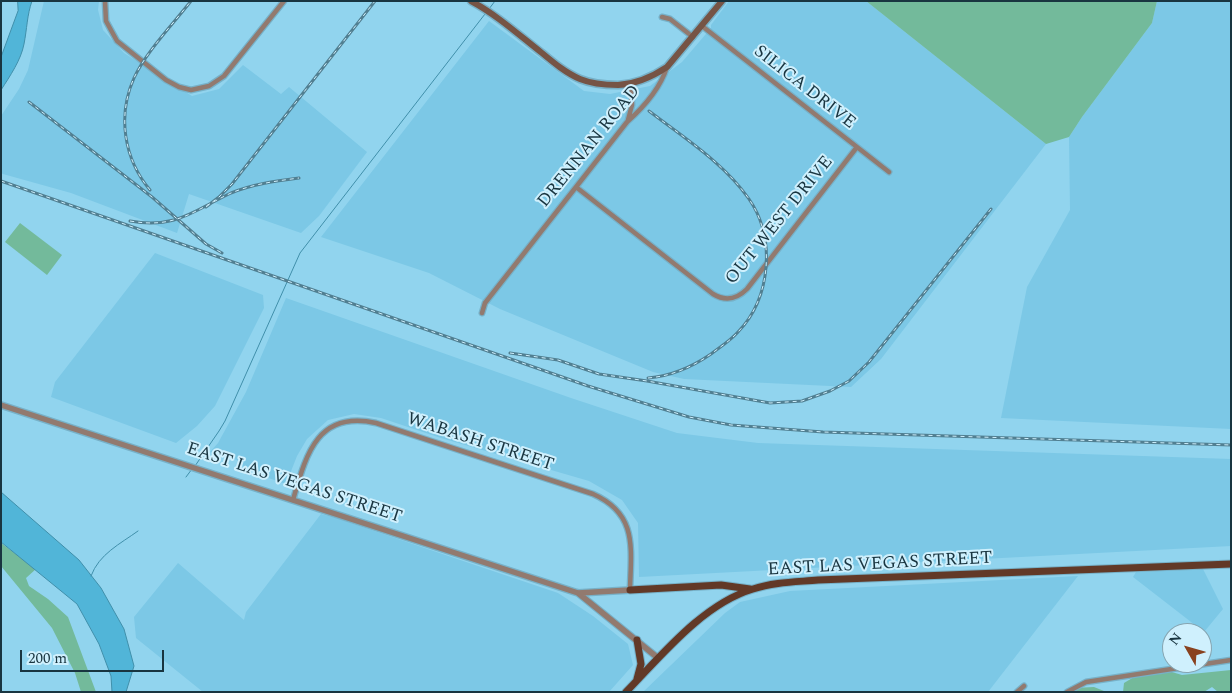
<!DOCTYPE html>
<style>
body{margin:0}
#map{position:relative;width:1232px;height:693px;overflow:hidden;background:#91d4ee;font-family:Spectral,serif}
canvas{display:block}
.frame{position:absolute;inset:0;border:2px solid #193540;pointer-events:none}
.north{position:absolute;left:1162px;top:623px;width:50px;height:50px;box-sizing:border-box;background:#cff0fd;border:1px solid #86a5b1;border-radius:50%;rotate:308deg;font-size:14px;font-weight:700;line-height:20px;text-align:center;color:#193540}
.north::after{content:'';display:block;margin:auto;width:18px;height:22px;background:#89421f;clip-path:polygon(50% 0,100% 100%,50% 72%,0 100%)}
.scale{position:absolute;left:20px;top:650px;width:144px;height:22px;box-sizing:border-box;border:2px solid #193540;border-top:0;padding-left:6px;font-size:15px;line-height:18px;white-space:nowrap;color:#193540;-webkit-text-stroke:4px #cff0fd;paint-order:stroke}
</style>
<div id="map">
<canvas width="1232" height="693"></canvas>
<div class="frame"></div>
<div class="north">N</div>
<div class="scale">200 m</div>
</div>
<script>
const ctx = document.querySelector('canvas').getContext('2d');
ctx.lineJoin = 'round';
function fill(path, color) {
  ctx.fillStyle = color;
  ctx.fill(path, 'evenodd');
}
function strokePath(path, color, width, dash) {
  ctx.strokeStyle = color;
  ctx.lineWidth = width;
  ctx.lineCap = dash ? 'butt' : 'round';
  ctx.setLineDash(dash || []);
  ctx.stroke(path);
}
function label(font, color, halo, rows, align = 'center') {
  ctx.font = font + ' Spectral,serif';
  ctx.lineWidth = 4;
  ctx.setLineDash([]);
  ctx.textBaseline = 'middle';
  ctx.strokeStyle = halo;
  ctx.fillStyle = color;
  for (const [text, x, y, turn = 0] of rows) {
    ctx.save();
    ctx.translate(x, y);
    ctx.rotate((+turn || 0) * Math.PI / 180);
    ctx.textAlign = isNaN(turn) ? turn : align;
    if (halo) ctx.strokeText(text, 0, 0);
    ctx.fillText(text, 0, 0);
    ctx.restore();
  }
}
fill(new Path2D(`
 M 44,1 L 99,1 L 98,10 L 103,30 L 124,53 L 192,96 L 219,89 L 243,65 L 281,94 L 289,87 L 367,152 L 319,216 L 301,233 L 189,194 L 177,233 L 71,193 L 3,174 L 1,173 L 1,116 L 19,89 L 28,70 Z
 M 729,1 L 866,1 L 1046,144 L 881,359 L 851,387 L 684,379 L 653,372 L 500,309 L 429,273 L 321,237 L 489,21 L 584,91 L 610,94 L 650,86 L 682,62 L 711,28 L 711,25 Z
 M 1157,1 L 1231,1 L 1231,429 L 1001,418 L 1027,287 L 1070,210 L 1069,137 L 1082,117 L 1152,23 Z
 M 155,253 L 263,295 L 264,308 L 215,406 L 197,426 L 176,443 L 51,397 L 55,382 Z
 M 286,298 L 571,398 L 677,433 L 758,443 L 1231,459 L 1231,546 L 639,577 L 638,523 L 622,500 L 589,481 L 441,438 L 381,418 L 354,414 L 328,420 L 307,439 L 297,456 L 286,484 L 248,471 L 237,460 L 210,452 L 218,443 L 246,392 Z
 M 321,514 L 336,518 L 558,593 L 593,616 L 628,644 L 633,665 L 609,692 L 203,692 L 136,638 L 134,617 L 178,563 L 244,620 L 246,612 Z
 M 1203,569 L 1223,609 L 1204,632 L 1133,577 L 1136,572 Z
 M 1078,576 L 988,692 L 643,692 L 725,613 L 740,602 L 790,591 Z`), '#7cc8e6');
fill(new Path2D(`
 M 866,1 L 1157,1 L 1152,23 L 1082,117 L 1069,137 L 1046,144 Z
 M 20,223 L 62,255 L 47,275 L 5,242 Z
 M 1,543 L 36,569 L 26,578 L 29,586 L 48,599 L 68,617 L 96,692 L 81,692 L 75,673 L 52,628 L 1,566 Z
 M 1165,670 L 1182,675 L 1231,670 L 1231,692 L 1218,692 L 1212,687 L 1204,692 L 1123,692 L 1124,683 L 1139,674 Z
 M 1094,687 L 1104,691 L 1068,692 L 1073,688 Z`), '#73ba9b');
const water = new Path2D(`
 M 18,1 L 32,1 C 27,15 27,29 24,44 C 21,60 10,76 1,90 L 1,57 L 18,11 Z
 M 1,492 L 79,560 L 101,588 L 124,629 L 134,666 L 126,692 L 112,692 L 111,676 L 99,644 L 77,604 L 1,542 Z`);
fill(water, '#51b5d8');
strokePath(water, '#408faa', 1);
strokePath(new Path2D(`
 M 489,9 L 495,1
 M 195,466 L 219,431 L 225,421 L 300,253 L 485,14
 M 186,477 L 192,469
 M 91,576 C 99,554 120,544 138,531`), '#408faa', 1);
const minor = new Path2D(`
 M 105,1 L 106,21 L 117,41 L 166,80 L 179,87 L 191,90 L 209,86 L 224,76 L 284,1
 M 662,17 L 670,19 L 693,37
 M 702,26 L 889,172
 M 628,120 L 632,105 L 631,84
 M 576,187 L 713,294 C 726,302 737,299 747,289 L 857,147
 M 482,313 L 485,303 L 627,122 C 645,106 660,89 667,67
 M 293,500 C 306,455 317,410 376,423 L 593,494 C 638,514 631,548 630,590
 M 1017,692 L 1024,686
 M 1067,692 L 1086,682 L 1231,660`);
const tertiary = new Path2D(`
 M 1,405 L 578,593 L 630,590
 M 578,593 L 658,658`);
const secondary = new Path2D(`
 M 471,1 C 497,15 519,35 542,53 C 554,63 566,73 580,79 C 592,84 605,85 618,85 C 636,84 652,77 667,67 L 722,1`);
const primary = new Path2D(`
 M 630,590 L 721,585 L 750,589
 M 637,679 L 641,664 L 637,640
 M 626,692 C 662,655 703,604 753,589 C 774,582 796,582 818,580 L 1231,564`);
strokePath(minor, '#77b1c8', 7);
strokePath(tertiary, '#77b1c8', 8);
strokePath(secondary, '#77b1c8', 9);
strokePath(primary, '#77b1c8', 9);
strokePath(minor, '#927a6f', 4.5);
strokePath(tertiary, '#927a6f', 5.5);
strokePath(secondary, '#765445', 6);
strokePath(primary, '#623927', 7);
const rail = new Path2D(`
 M 29,102 L 152,197 L 206,244 L 222,253
 M 1,181 L 588,386 L 689,417 L 731,425 L 823,432 L 1231,445
 M 150,190 C 124,159 117,116 134,78 C 146,52 173,24 191,1
 M 206,207 L 219,197 L 232,184 L 375,1
 M 130,221 C 176,229 193,211 231,193 C 253,184 276,181 299,178
 M 510,353 L 558,360 L 599,374 L 647,381 L 770,403 L 802,401 L 830,391 L 849,381 L 869,362 L 991,209
 M 648,378 C 672,376 692,367 711,354 C 720,347 730,341 738,332 C 771,298 776,238 749,199 C 724,163 683,137 649,111`);
strokePath(rail, '#517f91', 3);
strokePath(rail, '#cff0fd', 1, [4]);
label('18px', '#193540', '#cff0fd', [
 ["SILICA DRIVE",804,88,38],
 ["DRENNAN ROAD",590,147,-51],
 ["OUT WEST DRIVE",780,221,-51],
 ["WABASH STREET",480,443,18],
 ["EAST LAS VEGAS STREET",294,484,18],
 ["EAST LAS VEGAS STREET",880,565,-3]
]);
</script>
